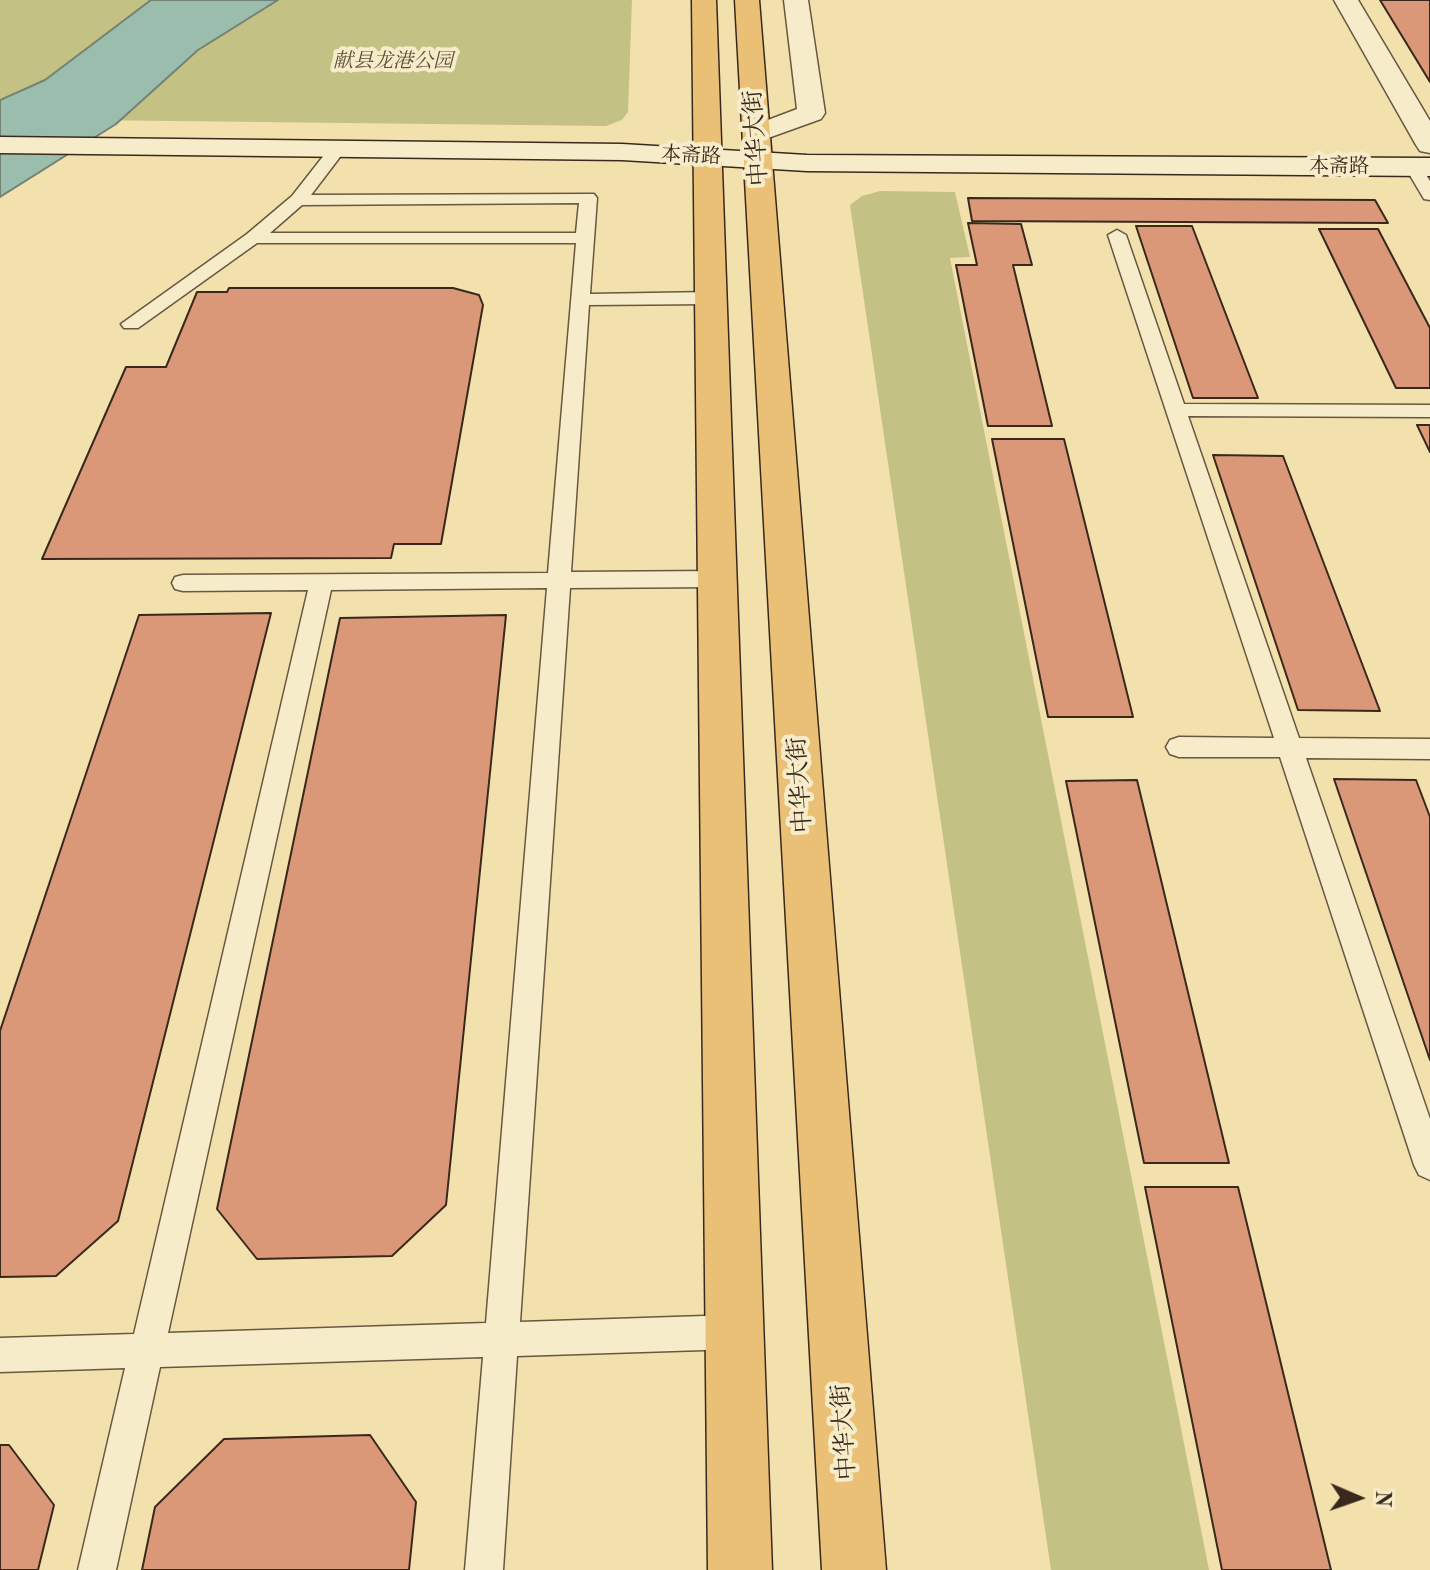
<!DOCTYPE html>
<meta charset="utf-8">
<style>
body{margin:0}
#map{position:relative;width:1430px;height:1570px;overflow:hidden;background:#f3e1ad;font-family:"Old Standard TT",serif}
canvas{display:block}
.north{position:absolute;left:1318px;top:1458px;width:80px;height:80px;-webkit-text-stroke:6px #f7ecca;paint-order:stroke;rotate:92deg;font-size:22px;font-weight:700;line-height:32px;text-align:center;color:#39291d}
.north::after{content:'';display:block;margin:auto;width:28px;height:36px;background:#39291d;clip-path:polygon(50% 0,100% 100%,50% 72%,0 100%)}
</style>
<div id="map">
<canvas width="1430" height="1570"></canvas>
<div class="north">N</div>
</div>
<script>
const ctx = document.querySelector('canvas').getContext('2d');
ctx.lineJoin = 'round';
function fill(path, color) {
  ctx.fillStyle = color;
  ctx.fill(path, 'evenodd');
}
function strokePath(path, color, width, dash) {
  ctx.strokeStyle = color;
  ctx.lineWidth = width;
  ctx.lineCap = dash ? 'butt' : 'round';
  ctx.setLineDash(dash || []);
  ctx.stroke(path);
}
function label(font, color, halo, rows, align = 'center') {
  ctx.font = font + ' "Old Standard TT","Noto Serif SC",serif';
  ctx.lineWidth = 8;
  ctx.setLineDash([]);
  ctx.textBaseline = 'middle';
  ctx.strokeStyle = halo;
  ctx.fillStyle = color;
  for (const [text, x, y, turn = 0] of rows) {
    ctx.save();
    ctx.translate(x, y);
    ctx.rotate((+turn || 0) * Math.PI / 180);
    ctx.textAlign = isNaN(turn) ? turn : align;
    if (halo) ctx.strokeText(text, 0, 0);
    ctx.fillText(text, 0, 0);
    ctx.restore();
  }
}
fill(new Path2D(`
 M 0,0 L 632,0 L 628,112 L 622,120 L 606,126 L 0,119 Z
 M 880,191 L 955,192 L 970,257 L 950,258 L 1209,1570 L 1051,1570 L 850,205 L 862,196 Z`), '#c3c184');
const water = new Path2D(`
 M 151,0 L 278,0 L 198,50 L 116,124 L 0,197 L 0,100 L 45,80 Z`);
fill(water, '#9bbdad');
strokePath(water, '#748273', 2);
const building = new Path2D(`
 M 1380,0 L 1430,0 L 1430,82 Z
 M 968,198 L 1375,200 L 1388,223 L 972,221 Z
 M 968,223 L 1021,224 L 1032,265 L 1013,265 L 1052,426 L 988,426 L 956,265 L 977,265 Z
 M 1136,226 L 1192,226 L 1258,398 L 1193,398 Z
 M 1319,229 L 1378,229 L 1430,328 L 1430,388 L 1396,388 Z
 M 229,288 L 453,288 L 479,295 L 483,305 L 441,544 L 394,544 L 391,558 L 42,559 L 126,367 L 166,367 L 197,292 L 227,292 Z
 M 1417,425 L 1430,425 L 1430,452 Z
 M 992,439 L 1064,439 L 1133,717 L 1048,717 Z
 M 1213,455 L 1283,456 L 1380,711 L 1298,710 Z
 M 271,613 L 118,1221 L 56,1276 L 0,1277 L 0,1031 L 139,615 Z
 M 506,615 L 446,1205 L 392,1256 L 257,1259 L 217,1209 L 340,618 Z
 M 1334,779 L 1416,780 L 1430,817 L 1430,1060 Z
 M 1137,780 L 1229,1163 L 1144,1163 L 1066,781 Z
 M 1145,1187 L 1238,1187 L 1331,1570 L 1222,1570 Z
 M 370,1435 L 416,1502 L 409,1570 L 142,1570 L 155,1507 L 224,1439 Z
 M 0,1445 L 9,1445 L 54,1505 L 38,1570 L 0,1570 Z`);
fill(building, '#db9879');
strokePath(building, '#39291d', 2);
const lane = new Path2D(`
 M 338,144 L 346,149 L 311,195 L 594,194 L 597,198 L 590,294 L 711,292 L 720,298 L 711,304 L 589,305 L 571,572 L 717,571 L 725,574 L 728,579 L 725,584 L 717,587 L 570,588 L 520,1322 L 735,1315 L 747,1320 L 752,1332 L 747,1344 L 735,1349 L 517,1356 L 503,1570 L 465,1570 L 483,1357 L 160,1367 L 116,1570 L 78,1570 L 125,1368 L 0,1372 L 0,1338 L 134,1334 L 308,590 L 183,591 L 175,589 L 172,583 L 175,577 L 183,575 L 548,573 L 576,243 L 257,243 L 138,328 L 124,328 L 121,324 L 247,234 L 292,196 L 332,145 ZM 579,203 L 576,233 L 270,233 L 302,205 ZM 547,588 L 486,1323 L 168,1333 L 331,590 Z
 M 1413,162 L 1419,163 L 1430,181 L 1430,200 L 1424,199 L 1405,167 Z
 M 1117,230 L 1126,235 L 1184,404 L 1430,405 L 1430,417 L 1188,416 L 1299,738 L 1430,739 L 1430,759 L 1306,758 L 1430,1119 L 1430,1180 L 1419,1175 L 1414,1165 L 1280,757 L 1179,757 L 1170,754 L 1166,747 L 1170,740 L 1179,737 L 1274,738 L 1108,235 Z`);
const street = new Path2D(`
 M 784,0 L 808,0 L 825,113 L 821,119 L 757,142 L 747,140 L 743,134 L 747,128 L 797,109 Z
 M 1334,0 L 1358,0 L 1430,121 L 1430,153 L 1420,151 L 1416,145 Z`);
const secondary = new Path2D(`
 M 0,137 L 622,144 L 807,155 L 1430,158 L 1430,176 L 807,171 L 622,160 L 0,153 Z`);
const primary = new Path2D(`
 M 692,0 L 716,0 L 772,1570 L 708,1570 Z
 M 735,0 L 759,0 L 886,1570 L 822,1570 Z`);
strokePath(lane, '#685741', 3);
strokePath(street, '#685741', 3);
strokePath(secondary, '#39291d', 3);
strokePath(primary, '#39291d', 3);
fill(lane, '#f7ecca');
fill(street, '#f7ecca');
fill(secondary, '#f7ecca');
fill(primary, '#eac076');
label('italic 20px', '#5c4f37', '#f7ecca', [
 ["献县龙港公园",393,62]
]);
label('20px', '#39291d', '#f7ecca', [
 ["本斋路",691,156,3],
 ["本斋路",1339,167]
]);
label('24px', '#39291d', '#f7ecca', [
 ["中华大街",757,138,-94],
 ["中华大街",801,785,-94],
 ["中华大街",845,1432,-94]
]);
</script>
